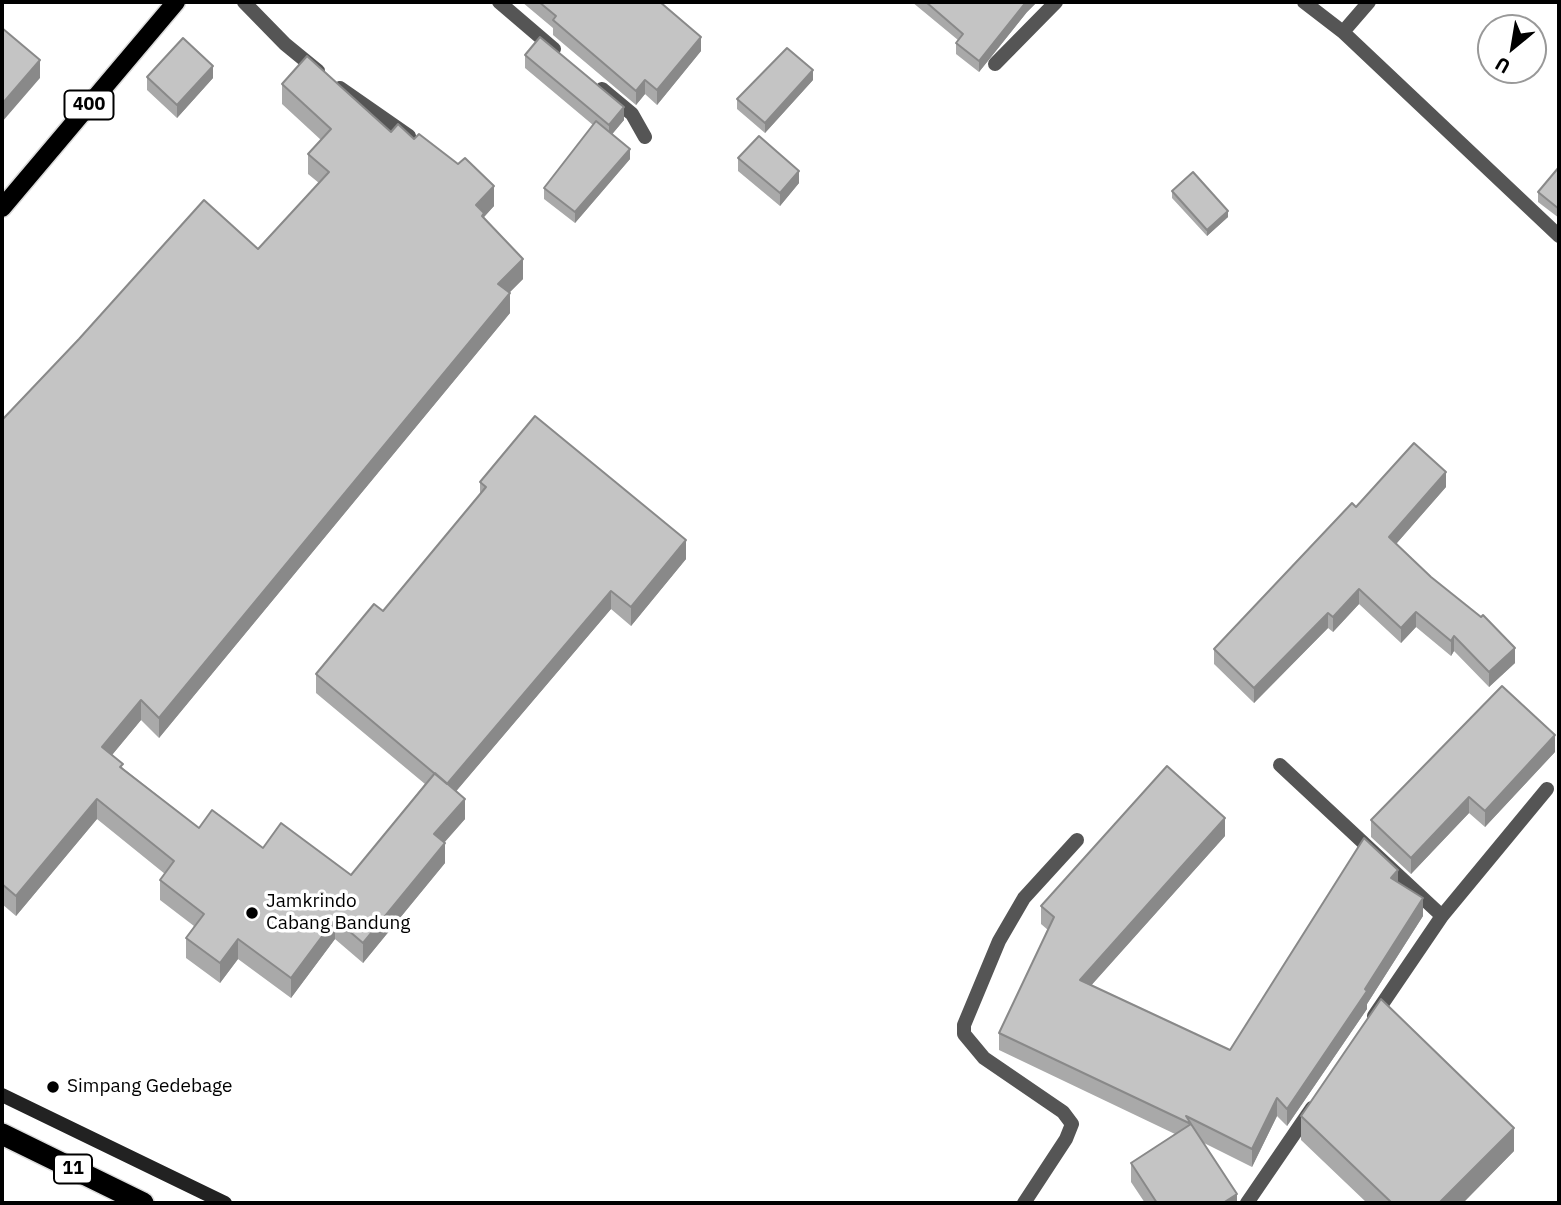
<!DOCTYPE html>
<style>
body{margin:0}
#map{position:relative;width:1561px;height:1205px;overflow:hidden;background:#fff;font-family:"IBM Plex Sans",sans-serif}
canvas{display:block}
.frame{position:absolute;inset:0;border:4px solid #000;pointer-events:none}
.north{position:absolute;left:1477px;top:14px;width:70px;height:70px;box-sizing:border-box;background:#fff;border:2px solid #999;border-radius:50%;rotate:210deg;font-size:19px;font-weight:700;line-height:28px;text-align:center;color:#000}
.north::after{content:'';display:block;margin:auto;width:24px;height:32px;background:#000;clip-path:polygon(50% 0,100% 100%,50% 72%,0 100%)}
</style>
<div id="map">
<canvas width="1561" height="1205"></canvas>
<div class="frame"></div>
<div class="north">U</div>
</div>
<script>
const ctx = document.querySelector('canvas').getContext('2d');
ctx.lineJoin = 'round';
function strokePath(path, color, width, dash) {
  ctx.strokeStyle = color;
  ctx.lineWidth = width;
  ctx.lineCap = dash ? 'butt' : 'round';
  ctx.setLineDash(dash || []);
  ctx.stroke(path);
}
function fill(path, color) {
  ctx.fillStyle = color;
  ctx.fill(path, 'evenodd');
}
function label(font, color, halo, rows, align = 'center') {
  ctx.font = font + ' "IBM Plex Sans",sans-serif';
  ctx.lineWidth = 7;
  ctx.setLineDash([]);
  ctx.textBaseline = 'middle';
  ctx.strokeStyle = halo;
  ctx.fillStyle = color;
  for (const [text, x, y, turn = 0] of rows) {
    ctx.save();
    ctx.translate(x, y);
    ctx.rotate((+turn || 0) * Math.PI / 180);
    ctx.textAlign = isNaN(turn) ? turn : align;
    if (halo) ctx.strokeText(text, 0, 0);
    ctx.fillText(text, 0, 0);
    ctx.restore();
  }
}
const primary = new Path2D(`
 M 2,208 L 176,2`);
const highway = new Path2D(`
 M 2,1134 L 143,1203`);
strokePath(primary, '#dbdbdb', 21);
strokePath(highway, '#dbdbdb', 24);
strokePath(new Path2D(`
 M 244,2 L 285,44 L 318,71
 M 499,2 L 554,49
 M 1304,2 L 1343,32 L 1559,236
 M 1343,32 L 1369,2
 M 995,64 L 1056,2
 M 340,88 L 409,136
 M 602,89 L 632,114 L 645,137
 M 1280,765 L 1442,916
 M 1374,1016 L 1442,916 L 1547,789
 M 1024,1203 L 1066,1139 L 1072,1124 L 1063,1112 L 984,1058 L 964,1034 L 964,1025 L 999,941 L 1024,898 L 1077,840
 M 1247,1203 L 1312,1108`), '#555', 14);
strokePath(new Path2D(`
 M 2,1095 L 225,1203`), '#222', 14);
strokePath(primary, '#000', 18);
strokePath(highway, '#000', 21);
fill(new Path2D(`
 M 522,2 L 660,2 L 701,51 L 657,105 L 645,94 L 636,105 L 553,35 L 553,28 Z
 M 912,2 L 1037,2 L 1027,12 L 979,72 L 956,54 L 956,43 L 958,40 Z
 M 525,55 L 624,120 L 612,134 L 630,159 L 575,223 L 544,199 L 544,188 L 593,125 L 525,68 Z
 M 147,77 L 213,78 L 177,118 L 147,90 Z
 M 813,80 L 765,133 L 737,109 L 737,99 Z
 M 282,84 L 391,132 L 414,139 L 494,206 L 484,217 L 484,219 L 523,279 L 510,292 L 510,313 L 159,738 L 141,720 L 112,755 L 123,768 L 199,828 L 351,875 L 425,784 L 316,693 L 316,674 L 383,611 L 480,495 L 480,482 L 686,559 L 631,626 L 611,609 L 456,791 L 465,819 L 444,843 L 445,863 L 363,963 L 335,939 L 291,998 L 238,959 L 220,983 L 186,958 L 186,938 L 194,926 L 160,900 L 160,880 L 165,874 L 97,819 L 16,916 L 2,904 L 2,420 L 258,249 L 319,183 L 308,174 L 308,154 L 321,140 L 282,104 Z
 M 738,158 L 799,183 L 780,206 L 738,171 Z
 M 1559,167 L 1559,218 L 1538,202 L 1538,192 Z
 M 1172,191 L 1228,217 L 1207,236 L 1172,198 Z
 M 1446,487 L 1396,544 L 1515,663 L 1489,687 L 1454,651 L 1451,656 L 1416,627 L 1401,643 L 1359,604 L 1333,632 L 1328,628 L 1254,703 L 1214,664 L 1214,649 L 1356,507 Z
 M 1555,752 L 1485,827 L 1469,813 L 1411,874 L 1371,837 L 1371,820 Z
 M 1225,836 L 1091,985 L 1230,1050 L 1398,882 L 1423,916 L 1367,1004 L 1367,1009 L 1287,1126 L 1277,1116 L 1252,1167 L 1204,1143 L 1237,1203 L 1145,1203 L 1131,1182 L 1131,1163 L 1175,1134 L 999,1050 L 999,1033 L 1048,930 L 1041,924 L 1041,906 Z
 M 1301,1116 L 1514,1151 L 1463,1203 L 1367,1203 L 1301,1140 Z`), '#a9a9a9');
fill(new Path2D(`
 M 1026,2 L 1037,2 L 1027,12 L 979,72 L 979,61 Z
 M 701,37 L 701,51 L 657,105 L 657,90 Z
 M 40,60 L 40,78 L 2,122 L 2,104 Z
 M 213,66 L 213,78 L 177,118 L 177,105 Z
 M 813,70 L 813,80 L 765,133 L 765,123 Z
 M 645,80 L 645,94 L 636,105 L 636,91 Z
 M 624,107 L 624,120 L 609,138 L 609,125 Z
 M 630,149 L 630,159 L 575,223 L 575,212 Z
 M 799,171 L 799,183 L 780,206 L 780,193 Z
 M 494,186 L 494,206 L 484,217 L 484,233 L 476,205 Z
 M 1228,211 L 1228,217 L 1207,236 L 1207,230 Z
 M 523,259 L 523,279 L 498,304 L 498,284 Z
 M 510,293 L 510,313 L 159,738 L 159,718 Z
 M 1446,472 L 1446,487 L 1389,552 L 1389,537 Z
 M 686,540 L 686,559 L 631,626 L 631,607 Z
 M 1359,589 L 1359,604 L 1333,632 L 1333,617 Z
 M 611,591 L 611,609 L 447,802 L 447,784 Z
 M 1416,612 L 1416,627 L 1401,643 L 1401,628 Z
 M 1328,613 L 1328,628 L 1254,703 L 1254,688 Z
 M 1454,636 L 1454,651 L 1451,656 L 1451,641 Z
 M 1515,648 L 1515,663 L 1489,687 L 1489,672 Z
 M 141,700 L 141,720 L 102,767 L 102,747 Z
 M 1555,735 L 1555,752 L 1485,827 L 1485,811 Z
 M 1469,797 L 1469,813 L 1411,874 L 1411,858 Z
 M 97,799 L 97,819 L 16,916 L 16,896 Z
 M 465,799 L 465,819 L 434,854 L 434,834 Z
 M 1225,818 L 1225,836 L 1080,998 L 1080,980 Z
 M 445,843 L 445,863 L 363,963 L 363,943 Z
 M 1398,870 L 1398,888 L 1391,878 Z
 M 1423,898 L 1423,916 L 1367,1004 L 1367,1009 L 1287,1126 L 1287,1109 Z
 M 335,919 L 335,939 L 291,998 L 291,978 Z
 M 238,939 L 238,959 L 220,983 L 220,963 Z
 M 1277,1098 L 1277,1116 L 1252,1167 L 1252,1149 Z
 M 1514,1128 L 1514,1151 L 1463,1203 L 1439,1203 Z
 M 1237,1194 L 1237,1203 L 1223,1203 Z`), '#898989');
const building = new Path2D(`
 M 539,2 L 660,2 L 701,37 L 657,90 L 645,80 L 636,91 L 553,20 L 556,16 Z
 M 926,2 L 1026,2 L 979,61 L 956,43 L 963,34 Z
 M 2,28 L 40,60 L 2,104 Z
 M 540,37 L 624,107 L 609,125 L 525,55 Z
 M 183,38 L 213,66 L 177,105 L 147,77 Z
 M 787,48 L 813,70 L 765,123 L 737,99 Z
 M 307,56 L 391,132 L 398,124 L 414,139 L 419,134 L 458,164 L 465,158 L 494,186 L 476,205 L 484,213 L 482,216 L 523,259 L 498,284 L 510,293 L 159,718 L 141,700 L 102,747 L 123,764 L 120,767 L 199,828 L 212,810 L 263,848 L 281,823 L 351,875 L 435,773 L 465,799 L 434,834 L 445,843 L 363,943 L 335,919 L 291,978 L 238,939 L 220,963 L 186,938 L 204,914 L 160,880 L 174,861 L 97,799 L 16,896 L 2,884 L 2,420 L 79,339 L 204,200 L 258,249 L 329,172 L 308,154 L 331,129 L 282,84 Z
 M 596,121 L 630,149 L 575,212 L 544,188 Z
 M 759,136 L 799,171 L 780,193 L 738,158 Z
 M 1559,167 L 1559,209 L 1538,192 Z
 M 1193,172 L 1228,211 L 1207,230 L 1172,191 Z
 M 535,416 L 686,540 L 631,607 L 611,591 L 447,784 L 316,674 L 374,604 L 383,611 L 486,487 L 480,482 Z
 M 1414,443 L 1446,472 L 1389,537 L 1431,577 L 1481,617 L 1483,615 L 1515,648 L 1489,672 L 1454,636 L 1451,641 L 1416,612 L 1401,628 L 1359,589 L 1333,617 L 1328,613 L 1254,688 L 1214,649 L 1352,503 L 1356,507 Z
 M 1502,686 L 1555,735 L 1485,811 L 1469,797 L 1411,858 L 1371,820 Z
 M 1167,766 L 1225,818 L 1080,980 L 1230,1050 L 1364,838 L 1398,870 L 1391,878 L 1423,898 L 1365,989 L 1367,991 L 1287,1109 L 1277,1098 L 1252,1149 L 1186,1116 L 1191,1124 L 999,1033 L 1054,917 L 1041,906 Z
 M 1381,999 L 1514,1128 L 1439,1203 L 1392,1203 L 1301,1116 Z
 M 1191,1124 L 1237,1194 L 1223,1203 L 1157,1203 L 1131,1163 Z`);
fill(building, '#c4c4c4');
strokePath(building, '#898989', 2);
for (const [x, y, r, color] of [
 [252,913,7,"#000"],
 [53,1087,7,"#000"]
]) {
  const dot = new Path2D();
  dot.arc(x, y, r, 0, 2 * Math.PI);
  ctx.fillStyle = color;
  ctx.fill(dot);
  strokePath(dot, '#fff', 2.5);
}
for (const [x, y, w] of [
 [89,105,49],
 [73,1169,38]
]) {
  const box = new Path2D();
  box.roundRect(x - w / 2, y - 14.5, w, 29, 5);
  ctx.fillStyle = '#fff';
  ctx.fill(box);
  strokePath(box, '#000', 2);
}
label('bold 18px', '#000', null, [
 ["400",89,105],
 ["11",73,1169]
]);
label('19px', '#000', '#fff', [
 ["Jamkrindo",266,902],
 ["Cabang Bandung",266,924],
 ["Simpang Gedebage",67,1087]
], 'left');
</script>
